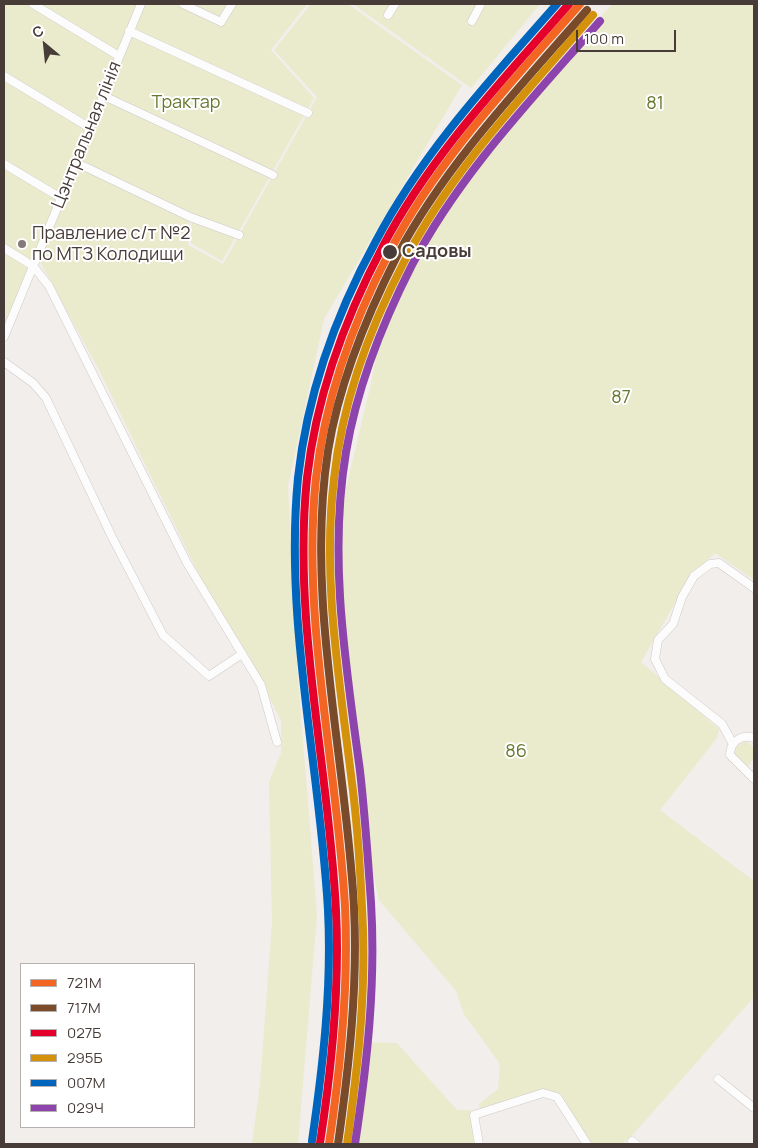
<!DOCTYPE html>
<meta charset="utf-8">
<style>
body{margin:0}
#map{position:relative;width:758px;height:1148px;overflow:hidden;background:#f2eeec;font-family:Manrope,sans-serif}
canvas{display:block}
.frame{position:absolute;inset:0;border:5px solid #483c38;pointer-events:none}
.legend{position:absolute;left:20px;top:963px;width:175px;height:165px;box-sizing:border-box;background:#fff;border:1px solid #b6b1af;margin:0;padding:6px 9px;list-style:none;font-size:15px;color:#483c38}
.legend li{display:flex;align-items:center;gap:10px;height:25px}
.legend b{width:25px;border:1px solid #b6b1af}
.north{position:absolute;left:20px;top:20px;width:50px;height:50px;-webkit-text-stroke:4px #fff;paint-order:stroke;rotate:332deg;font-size:14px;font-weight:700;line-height:20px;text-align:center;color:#483c38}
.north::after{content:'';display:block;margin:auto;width:18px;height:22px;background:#483c38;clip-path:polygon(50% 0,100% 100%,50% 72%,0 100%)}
.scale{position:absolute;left:576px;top:30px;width:100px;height:22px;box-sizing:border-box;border:2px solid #483c38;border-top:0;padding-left:6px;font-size:15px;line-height:18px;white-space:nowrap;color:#483c38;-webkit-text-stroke:4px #fff;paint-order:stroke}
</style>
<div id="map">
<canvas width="758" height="1148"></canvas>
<div class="frame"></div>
<ul class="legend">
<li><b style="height:6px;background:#f26522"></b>721М</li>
<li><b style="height:6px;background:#7a4b2a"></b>717М</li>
<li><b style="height:6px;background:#e4002b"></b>027Б</li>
<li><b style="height:6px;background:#d4910b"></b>295Б</li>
<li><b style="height:6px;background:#0065bd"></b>007М</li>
<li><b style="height:6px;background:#8e44ad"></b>029Ч</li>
</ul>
<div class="north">С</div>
<div class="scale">100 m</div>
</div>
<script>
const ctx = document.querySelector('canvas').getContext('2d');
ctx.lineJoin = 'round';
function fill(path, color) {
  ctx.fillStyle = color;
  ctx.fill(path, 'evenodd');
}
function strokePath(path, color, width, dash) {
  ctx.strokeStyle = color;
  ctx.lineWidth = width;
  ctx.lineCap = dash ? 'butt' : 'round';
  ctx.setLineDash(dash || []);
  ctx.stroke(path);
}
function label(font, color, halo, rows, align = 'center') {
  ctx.font = font + ' Manrope,sans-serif';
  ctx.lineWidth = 4;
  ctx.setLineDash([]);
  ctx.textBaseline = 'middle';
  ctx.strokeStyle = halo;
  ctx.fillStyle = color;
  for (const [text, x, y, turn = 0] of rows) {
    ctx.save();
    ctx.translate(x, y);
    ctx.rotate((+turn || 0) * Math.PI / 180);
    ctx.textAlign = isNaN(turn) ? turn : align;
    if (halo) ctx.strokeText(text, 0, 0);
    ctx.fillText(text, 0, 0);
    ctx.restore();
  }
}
fill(new Path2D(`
 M 4,4 L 307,4 L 271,50 L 314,98 L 222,261 L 191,243 L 192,216 L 74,158 L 4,330 Z
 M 311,4 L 348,4 L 462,85 L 324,319 L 288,486 L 297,665 L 317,915 L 298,1144 L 252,1144 L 260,1084 L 272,923 L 269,782 L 281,753 L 281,721 L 250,658 L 208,593 L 98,368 L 39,260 L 81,165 L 190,217 L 188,245 L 223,264 L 317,97 L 274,50 Z
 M 353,4 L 540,4 L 471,88 Z
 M 612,4 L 754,4 L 754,580 L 715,553 L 690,577 L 641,662 L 719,729 L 717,738 L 660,810 L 754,881 L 754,997 L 630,1138 L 621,1144 L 591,1144 L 561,1095 L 543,1090 L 480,1111 L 479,1104 L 498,1089 L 500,1064 L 464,1014 L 456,991 L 379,900 L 368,849 L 365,790 L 340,625 L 335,575 L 336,531 L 371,383 L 382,323 L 398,280 L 443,208 L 477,164 L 528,99 Z
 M 746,741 L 754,747 L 754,758 L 748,766 L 735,754 L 736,747 Z
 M 360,1042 L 397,1043 L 457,1110 L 470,1110 L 474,1144 L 345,1144 Z`), '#eaeacd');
const street = new Path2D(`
 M 33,4 L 119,56
 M 183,4 L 221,22 L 232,4
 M 388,15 L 395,4
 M 472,21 L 481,4
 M 129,31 L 308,113
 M 4,76 L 90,128
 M 104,96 L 273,175
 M 75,162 L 190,217 L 239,235
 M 4,164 L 61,198
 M 4,248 L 33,266 L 49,286 L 187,563 L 261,685 L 277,742
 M 4,337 L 141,4
 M 4,362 L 33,383 L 46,398 L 112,537 L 163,635 L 209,676 L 242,654
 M 754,738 C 742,734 730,741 730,755 L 754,779
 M 733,744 L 722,724 L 665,679 L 655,659 L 658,640 L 673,624 L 682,597 L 694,576 L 710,564 L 719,563 L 754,588
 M 718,1079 L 754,1108
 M 632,1141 L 636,1144
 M 479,1144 L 474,1115 L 543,1093 L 557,1097 L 587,1144`);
strokePath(street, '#cecac8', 9);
strokePath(street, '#fdfcfc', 8);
strokePath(new Path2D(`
 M 329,1144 C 341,1065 349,986 345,906 C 337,765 301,618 316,478 C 325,399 353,322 390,251 C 438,159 512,82 580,4`), '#f26522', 8);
strokePath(new Path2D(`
 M 338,1144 C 349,1066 358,987 354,907 C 346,758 305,598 328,451 C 339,383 366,317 397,256 C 446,164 519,88 587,10`), '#7a4b2a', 8);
strokePath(new Path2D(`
 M 320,1143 C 332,1066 340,989 336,911 C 329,767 292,622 307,478 C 316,397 345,318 383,246 C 431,155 502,81 569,4`), '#e4002b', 8);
strokePath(new Path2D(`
 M 347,1144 C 358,1066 367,987 362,908 C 360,864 357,819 351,775 C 339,677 322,577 334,479 C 342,402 369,329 405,260 C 453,168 526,93 593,15`), '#d4910b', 8);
strokePath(new Path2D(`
 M 312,1141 C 323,1065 332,988 328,910 C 320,766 284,622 298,478 C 307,395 336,314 376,241 C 423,152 491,79 557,4`), '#0065bd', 8);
strokePath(new Path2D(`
 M 355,1144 C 367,1064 376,984 371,903 C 368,859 365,815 360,771 C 346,666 328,558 346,452 C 357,387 382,324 412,265 C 460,173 533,98 600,21`), '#8e44ad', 8);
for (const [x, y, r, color] of [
 [22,244,5,"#847a77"],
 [390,252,8,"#483c38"]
]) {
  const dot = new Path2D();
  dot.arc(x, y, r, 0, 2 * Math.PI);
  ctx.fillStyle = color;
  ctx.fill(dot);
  strokePath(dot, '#fff', 2);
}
label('18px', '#66782d', '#fff', [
 ["Трактар",186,103],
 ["81",655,104],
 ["87",621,398],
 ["86",516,752]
]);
label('18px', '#483c38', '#fff', [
 ["Цэнтральная лінія",87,135,-68]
]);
label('18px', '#483c38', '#fff', [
 ["Правление с/т №2",32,234],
 ["по МТЗ Колодищи",32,255]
], 'left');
label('bold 18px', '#483c38', '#fff', [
 ["Садовы",402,252]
], 'left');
</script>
